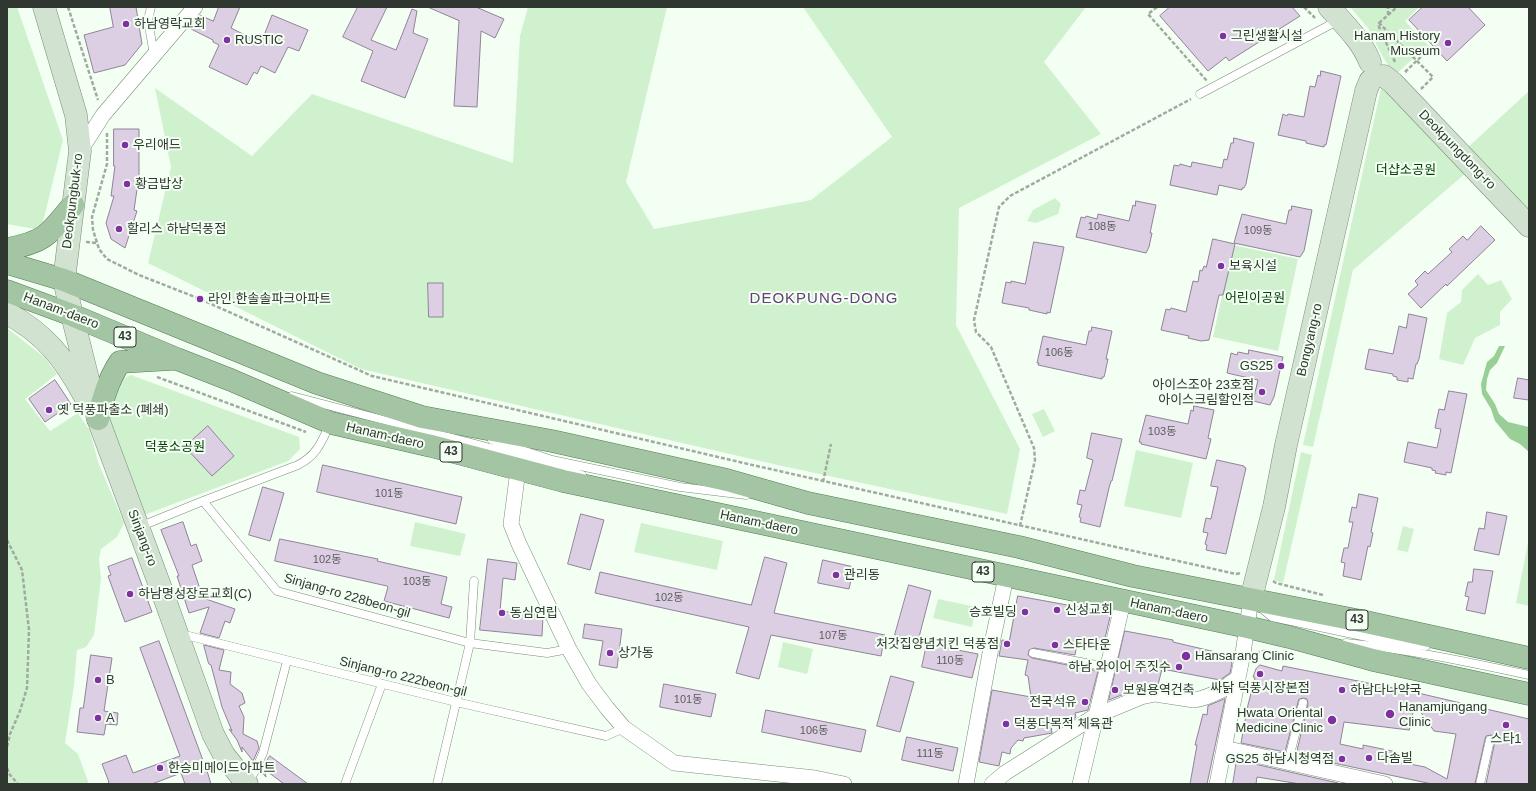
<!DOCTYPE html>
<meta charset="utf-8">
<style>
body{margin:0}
#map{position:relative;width:1536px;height:791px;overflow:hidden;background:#f3fff3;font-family:Arial,sans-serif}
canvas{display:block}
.frame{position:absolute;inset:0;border:8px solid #303730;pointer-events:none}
</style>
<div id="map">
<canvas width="1536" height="791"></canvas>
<div class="frame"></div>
</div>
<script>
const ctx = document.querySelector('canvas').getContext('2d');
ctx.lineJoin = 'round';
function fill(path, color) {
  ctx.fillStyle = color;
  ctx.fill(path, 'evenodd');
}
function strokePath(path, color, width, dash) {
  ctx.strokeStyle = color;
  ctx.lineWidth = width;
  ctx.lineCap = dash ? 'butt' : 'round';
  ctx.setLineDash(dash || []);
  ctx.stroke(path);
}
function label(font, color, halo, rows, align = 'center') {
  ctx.font = font + ' Arial,"Noto Sans KR",sans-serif';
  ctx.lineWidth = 4;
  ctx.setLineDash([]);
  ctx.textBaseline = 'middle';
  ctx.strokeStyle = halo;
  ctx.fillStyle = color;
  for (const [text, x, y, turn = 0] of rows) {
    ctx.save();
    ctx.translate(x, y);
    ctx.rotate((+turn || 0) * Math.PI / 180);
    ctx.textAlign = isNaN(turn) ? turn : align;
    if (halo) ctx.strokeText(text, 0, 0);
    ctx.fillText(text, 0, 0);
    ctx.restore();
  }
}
fill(new Path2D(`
 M 7,7 L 17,7 L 63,140 L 41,230 L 7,224 Z
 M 528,7 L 667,7 L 626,182 L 654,229 L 811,200 L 892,137 L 803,7 L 1086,7 L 1044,62 L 1101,134 L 959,208 L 956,325 L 1020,449 L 1007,514 L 782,466 L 361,369 L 148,263 L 171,167 L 155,88 L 252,156 L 312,94 L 513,163 L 520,36 Z
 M 1350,7 L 1419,7 L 1405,21 L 1428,45 L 1395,75 L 1384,59 L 1368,28 Z
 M 1384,86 L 1466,173 L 1353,270 L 1313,447 L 1303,445 L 1381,88 Z
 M 1529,91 L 1529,218 L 1465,150 Z
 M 1055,198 L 1061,204 L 1058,214 L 1036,223 L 1027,221 L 1033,210 Z
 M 1233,245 L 1298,259 L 1278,351 L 1213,337 Z
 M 1478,274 L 1488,285 L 1501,280 L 1512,299 L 1500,312 L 1500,325 L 1475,338 L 1463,365 L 1439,359 L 1447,313 L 1461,302 L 1462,290 Z
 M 7,328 L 44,357 L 57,374 L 25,399 L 50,431 L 78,413 L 90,431 L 98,462 L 124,523 L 117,537 L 101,549 L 99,559 L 101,579 L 94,635 L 86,647 L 77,650 L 74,685 L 65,743 L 78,754 L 89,784 L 7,784 Z
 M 131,375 L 299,437 L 300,449 L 288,461 L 144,515 L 108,419 L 118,381 Z
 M 1044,409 L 1055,431 L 1043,437 L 1032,414 Z
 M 1136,450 L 1193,463 L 1181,518 L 1124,506 Z
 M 1301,452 L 1312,455 L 1283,583 L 1274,580 Z
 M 415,522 L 466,534 L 460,556 L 410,546 Z
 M 641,523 L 723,541 L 717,570 L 634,552 Z
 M 1403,526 L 1414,529 L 1408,552 L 1397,550 Z
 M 1529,538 L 1529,606 L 1516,603 Z
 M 938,599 L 976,607 L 972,627 L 933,618 Z
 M 783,642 L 813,649 L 807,674 L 778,667 Z`), '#cff1ce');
fill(new Path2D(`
 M 1499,346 L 1505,346 L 1497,363 L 1490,370 L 1487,379 L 1486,390 L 1495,404 L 1499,414 L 1508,422 L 1529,427 L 1529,452 L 1520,444 L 1510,439 L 1495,421 L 1491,409 L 1482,394 L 1481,384 L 1487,362 L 1494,356 Z`), '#99cf97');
const building = new Path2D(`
 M 110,7 L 136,7 L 142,44 L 125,65 L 94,73 L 84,35 L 113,27 Z
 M 219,7 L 240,7 L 231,28 L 261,43 L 272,15 L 308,30 L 299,51 L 288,47 L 275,73 L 261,66 L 257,74 L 254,72 L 247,85 L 209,67 L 219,45 L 213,42 L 213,40 L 191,29 L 200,15 L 213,21 Z
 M 358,7 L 387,7 L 371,40 L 396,50 L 412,9 L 417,11 L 413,33 L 428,39 L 405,98 L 361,81 L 373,51 L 343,37 Z
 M 428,7 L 476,7 L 504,19 L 495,38 L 481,31 L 477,107 L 454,106 L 459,21 Z
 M 1170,7 L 1292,7 L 1300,16 L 1229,61 L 1226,57 L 1208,71 L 1160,16 Z
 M 1423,7 L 1468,7 L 1485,25 L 1447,61 L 1409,20 Z
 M 1321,71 L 1341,76 L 1326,145 L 1324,145 L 1324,147 L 1319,146 L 1306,143 L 1306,141 L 1278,135 L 1283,114 L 1287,116 L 1288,114 L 1304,117 L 1310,86 L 1315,87 L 1318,75 L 1320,76 Z
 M 114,129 L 139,129 L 139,176 L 134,210 L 137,211 L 125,248 L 111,239 L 106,223 L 114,196 L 111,196 L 115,166 L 114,166 Z
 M 1234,138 L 1254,143 L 1246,184 L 1244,188 L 1242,188 L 1242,190 L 1219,185 L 1217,195 L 1170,185 L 1174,165 L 1179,166 L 1180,164 L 1191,167 L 1192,162 L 1222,168 L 1224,159 L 1227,160 L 1231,143 L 1233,143 Z
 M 1136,201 L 1156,205 L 1150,233 L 1152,233 L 1149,247 L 1146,253 L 1076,237 L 1081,217 L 1085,218 L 1086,216 L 1097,219 L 1098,214 L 1129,221 L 1133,205 L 1135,206 Z
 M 1292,206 L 1312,210 L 1304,251 L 1300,257 L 1234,243 L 1242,214 L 1286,224 L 1289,210 L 1291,210 Z
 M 1481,226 L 1495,240 L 1447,286 L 1446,284 L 1421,308 L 1408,294 L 1418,285 L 1415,281 L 1425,271 L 1428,274 L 1452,252 L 1449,249 L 1463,236 L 1467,240 Z
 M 1213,239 L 1235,244 L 1223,295 L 1219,295 L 1209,340 L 1201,341 L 1188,338 L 1189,336 L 1161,330 L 1166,309 L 1170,310 L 1171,308 L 1186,312 L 1193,281 L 1198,282 L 1200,270 L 1202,271 L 1204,266 L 1206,267 Z
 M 1034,242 L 1064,247 L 1050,313 L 1047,312 L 1047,314 L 1029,310 L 1029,308 L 1002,303 L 1006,282 L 1011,283 L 1011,281 L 1025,284 Z
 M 428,283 L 443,283 L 443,317 L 429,317 Z
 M 1409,314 L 1427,318 L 1419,359 L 1417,364 L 1416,364 L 1413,379 L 1408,378 L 1408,382 L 1397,380 L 1397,377 L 1393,376 L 1393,374 L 1365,369 L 1369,349 L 1393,354 L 1399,326 L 1406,328 Z
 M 1092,327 L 1112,331 L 1106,359 L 1108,359 L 1105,373 L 1104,377 L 1102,377 L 1102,379 L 1038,365 L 1039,363 L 1037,363 L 1043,336 L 1086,345 L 1089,331 L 1091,331 Z
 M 1249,350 L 1283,357 L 1274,397 L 1270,405 L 1253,401 L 1258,380 L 1227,373 L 1231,353 L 1237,355 L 1238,352 L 1248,354 Z
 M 1518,378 L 1529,380 L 1529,400 L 1514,398 Z
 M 55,380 L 71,404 L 45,422 L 29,399 Z
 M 1449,391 L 1467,394 L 1451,473 L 1446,472 L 1446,475 L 1435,473 L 1436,471 L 1432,470 L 1432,468 L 1404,462 L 1408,442 L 1437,448 L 1441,429 L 1435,428 L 1439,409 L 1444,410 Z
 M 1194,406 L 1214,410 L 1208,438 L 1211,439 L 1206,459 L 1141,444 L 1141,442 L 1139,442 L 1146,415 L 1188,424 L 1191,410 L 1193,411 Z
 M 208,426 L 234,456 L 212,476 L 185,447 Z
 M 1092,433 L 1122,439 L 1112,481 L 1111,481 L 1109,488 L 1100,527 L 1080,522 L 1081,518 L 1079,517 L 1082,505 L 1077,504 L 1080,490 L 1085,491 L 1093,460 L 1087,458 Z
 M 1217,460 L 1244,466 L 1244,467 L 1246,468 L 1226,554 L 1206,550 L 1207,545 L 1205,544 L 1208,533 L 1203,532 L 1206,518 L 1211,519 L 1218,487 L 1211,486 Z
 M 323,465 L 462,497 L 456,524 L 317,492 Z
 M 263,487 L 284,493 L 270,541 L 249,535 Z
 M 1359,494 L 1378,498 L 1371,532 L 1373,533 L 1370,547 L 1368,546 L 1361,580 L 1343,576 L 1345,563 L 1341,562 L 1344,548 L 1348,548 L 1353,522 L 1349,522 L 1352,507 L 1356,508 Z
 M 1487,512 L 1507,516 L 1499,555 L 1474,550 L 1479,528 L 1484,529 Z
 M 581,514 L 604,520 L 590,570 L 568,564 Z
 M 183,522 L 191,546 L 196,544 L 202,561 L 192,565 L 203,598 L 235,609 L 230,623 L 225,621 L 219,638 L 200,633 L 209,607 L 189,613 L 177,576 L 179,576 L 161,530 Z
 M 280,539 L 378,559 L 377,561 L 447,577 L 441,604 L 452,607 L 449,618 L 384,601 L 388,587 L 387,586 L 275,561 Z
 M 765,557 L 787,563 L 774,613 L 885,635 L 881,656 L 771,635 L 759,679 L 736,673 L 749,627 L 595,593 L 600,572 L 751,605 Z
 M 132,558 L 152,612 L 125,622 L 108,576 L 111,575 L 108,567 Z
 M 488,559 L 517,563 L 515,580 L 503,578 L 500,611 L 543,616 L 542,636 L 480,630 Z
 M 823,560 L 854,567 L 849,589 L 818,583 Z
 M 1474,569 L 1493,571 L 1485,614 L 1466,610 L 1469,597 L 1465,596 L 1468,582 L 1472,582 Z
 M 909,585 L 931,591 L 918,641 L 895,635 Z
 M 1018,596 L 1111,613 L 1104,642 L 1078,637 L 1075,655 L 1034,648 L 1029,650 L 1028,655 L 1032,658 L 1098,671 L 1088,710 L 1075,713 L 1076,717 L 1069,722 L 1051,725 L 1052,733 L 1024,738 L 1023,741 L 1018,740 L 1011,748 L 1010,754 L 1002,752 L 999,766 L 979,762 L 992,690 L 1031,697 L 1028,676 L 1025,675 L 1028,660 L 999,656 L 1002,640 L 1009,641 Z
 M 585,624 L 622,629 L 617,668 L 599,665 L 603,641 L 583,638 Z
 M 1125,631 L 1173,640 L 1173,642 L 1224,654 L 1232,663 L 1230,673 L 1220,680 L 1162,669 L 1158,685 L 1139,688 L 1109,700 Z
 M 159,641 L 208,774 L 211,784 L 185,784 L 181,773 L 152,784 L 107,784 L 109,782 L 102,764 L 126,755 L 133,773 L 180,756 L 140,648 Z
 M 927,644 L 978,654 L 972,678 L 922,667 Z
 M 204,645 L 224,650 L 219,670 L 231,672 L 230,684 L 242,693 L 245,703 L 239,706 L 244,717 L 243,734 L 257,741 L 259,748 L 253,761 L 242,747 L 242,752 L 237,740 L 229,729 L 232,731 L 222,707 L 211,665 L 209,664 Z
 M 91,655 L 112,658 L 104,711 L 118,713 L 117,725 L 106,724 L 104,735 L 77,732 L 80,708 L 83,708 Z
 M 1260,665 L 1282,671 L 1283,666 L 1418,693 L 1529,719 L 1529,784 L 1486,784 L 1495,741 L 1494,736 L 1491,735 L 1486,736 L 1485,739 L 1475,784 L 1432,784 L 1296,755 L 1308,704 L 1307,699 L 1304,698 L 1299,699 L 1298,702 L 1285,752 L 1241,743 L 1248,705 L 1255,678 L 1253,677 L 1256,669 ZM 1415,704 L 1434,731 L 1456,734 L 1447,779 L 1425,767 L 1395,761 L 1397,752 L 1363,745 L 1363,749 L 1340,744 L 1344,722 L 1409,730 Z
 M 891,676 L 914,682 L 900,732 L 877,726 Z
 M 664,684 L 716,694 L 711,717 L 660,707 Z
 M 1225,699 L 1207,784 L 1190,784 L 1197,745 L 1195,745 L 1203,714 L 1207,715 L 1208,706 Z
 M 766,710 L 866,730 L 861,752 L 762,732 Z
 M 907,737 L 958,748 L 953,771 L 902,760 Z
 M 270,756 L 308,784 L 284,784 L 264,769 L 266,777 L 261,771 Z
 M 1237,760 L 1338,783 L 1339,784 L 1300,784 L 1257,777 L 1256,784 L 1233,784 Z`);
fill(building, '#dccfe4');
strokePath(building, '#908397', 1);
const lane = new Path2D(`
 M 151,7 L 148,20 L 154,55
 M 1200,94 L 1339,20
 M 292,396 L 525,457 L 582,475
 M 492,440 L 552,460 L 680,487 L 746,495
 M 203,501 L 298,465 C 317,455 321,443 330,424
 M 139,527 L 203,501 L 277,591 L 470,643 L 547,653 L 569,649
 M 1260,607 L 1272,617 L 1372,638 L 1426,646
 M 181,634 L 456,702 L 606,736 L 624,728
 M 1346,643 C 1407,649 1468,662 1529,675
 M 1033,653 L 1107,667
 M 1288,762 L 1303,703
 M 247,783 L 255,771 L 263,753 L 287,661
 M 345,784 L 382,684
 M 437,784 L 470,643 L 474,581
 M 1480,784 L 1490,740`);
const street = new Path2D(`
 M 80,151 L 103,115 L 195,7
 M 518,470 L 511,524 L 519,544 L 569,649 L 589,684 L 607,708 L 624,728 L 674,763 L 815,778 L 844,784
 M 1224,748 L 1385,784
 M 966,784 L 991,648 L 1006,577
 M 992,784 L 1005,773 L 1095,716 L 1141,697 L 1155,694 L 1194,700 C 1203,699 1214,694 1222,690 C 1228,686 1231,681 1238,679
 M 1080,784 L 1123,602
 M 1217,784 L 1243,653 L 1251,599`);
const secondary = new Path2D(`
 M 44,7 L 76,115 L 80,151 L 64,280 L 72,315 L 98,419 L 163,594 L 213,734 L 224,755 L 247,784
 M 1329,7 C 1344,24 1362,41 1370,62
 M 1384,76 L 1393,83 L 1529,226
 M 7,313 C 45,334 64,358 84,395
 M 1251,599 L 1274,507 L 1286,445 L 1366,91 L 1370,81`);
const primary = new Path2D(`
 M 7,249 C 46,242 49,234 73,205
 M 7,263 L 64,280 L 317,383 L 422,417 L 552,441 L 727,480 L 808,503 L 1019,547 L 1133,576 L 1366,622 L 1529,658
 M 7,291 L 72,315 L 177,359 L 231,380 L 331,423 L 431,446 L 563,481 L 1247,627 L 1289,637 L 1373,660 L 1529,694
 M 98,419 C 103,399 108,380 120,362 L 172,359`);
strokePath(lane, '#7b8c7a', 9);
strokePath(street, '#7b8c7a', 16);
strokePath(secondary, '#7b8c7a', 23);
strokePath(primary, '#537b53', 23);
strokePath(new Path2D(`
 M 68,7 L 98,100
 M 1157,7 L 1148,14 L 1207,81
 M 1304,7 L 1315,18
 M 1388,15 L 1388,7
 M 1379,23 L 1397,7
 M 1395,62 L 1379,27 L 1379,23 L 1433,77 L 1421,89
 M 1405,72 L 1429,49
 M 107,133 L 107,164 L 92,217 L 93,230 L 99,249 L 107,259 L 139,275 L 200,299 L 372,376 L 748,464 L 1236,574 L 1241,573
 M 86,242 L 97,243
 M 157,377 L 306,432
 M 823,482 L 831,444
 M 1020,526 L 1035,460 L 1034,448 L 991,347 L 976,332 L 974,320 L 999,207 L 1010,196 L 1191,99
 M 7,540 L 22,570 L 29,630 L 27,688 L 20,711 L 10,734 L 7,747
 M 1273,581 L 1276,583 L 1323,595
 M 1256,653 L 1267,650
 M 7,768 L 10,775 L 18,784`), '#a1aaa1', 2.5, [4, 2]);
strokePath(lane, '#fff', 8);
strokePath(street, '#fff', 15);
strokePath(secondary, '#d1e2d1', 22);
strokePath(primary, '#a3c5a3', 22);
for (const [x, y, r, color] of [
 [126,24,4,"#8031a1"],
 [1223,36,4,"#8031a1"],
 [227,40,4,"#8031a1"],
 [1448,43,4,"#8031a1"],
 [125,145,4,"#8031a1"],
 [127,184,4,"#8031a1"],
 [119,229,4,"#8031a1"],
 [1221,266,4,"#8031a1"],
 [200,299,4,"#8031a1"],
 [1281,366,4,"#8031a1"],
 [1262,392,4,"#8031a1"],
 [49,410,4,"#8031a1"],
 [836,575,4,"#8031a1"],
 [130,594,4,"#8031a1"],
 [1057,610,4,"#8031a1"],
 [1025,612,4,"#8031a1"],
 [502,613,4,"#8031a1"],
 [1007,644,4,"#8031a1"],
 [1055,645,4,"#8031a1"],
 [610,653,4,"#8031a1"],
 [1186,656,5,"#8031a1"],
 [1179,667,4,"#8031a1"],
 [1260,674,4,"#8031a1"],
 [98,680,4,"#8031a1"],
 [1115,690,4,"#8031a1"],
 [1342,690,4,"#8031a1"],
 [1085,702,4,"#8031a1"],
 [1390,714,5,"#8031a1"],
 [98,718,4,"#8031a1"],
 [1332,720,5,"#8031a1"],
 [1006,724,4,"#8031a1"],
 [1506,725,4,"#8031a1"],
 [1369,758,4,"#8031a1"],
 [1342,759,4,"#8031a1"],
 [160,768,4,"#8031a1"]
]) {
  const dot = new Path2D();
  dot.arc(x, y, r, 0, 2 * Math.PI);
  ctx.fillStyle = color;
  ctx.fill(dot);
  strokePath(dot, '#f3fff3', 1.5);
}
label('11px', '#5b5d5d', null, [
 ["108동",1102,227],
 ["109동",1258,231],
 ["106동",1059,353],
 ["103동",1162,432],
 ["101동",389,494],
 ["102동",327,560],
 ["103동",417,582],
 ["102동",669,598],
 ["107동",833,636],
 ["110동",950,661],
 ["101동",688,700],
 ["106동",814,731],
 ["111동",930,754]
]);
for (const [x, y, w] of [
 [125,337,22],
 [451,452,22],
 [983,572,22],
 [1357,620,22]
]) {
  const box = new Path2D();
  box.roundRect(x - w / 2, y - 10, w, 20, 3);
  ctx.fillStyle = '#f3fff3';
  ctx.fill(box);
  strokePath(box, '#303730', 1);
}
label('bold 12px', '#303730', null, [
 ["43",125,337],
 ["43",451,452],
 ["43",983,572],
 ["43",1357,620]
]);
label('13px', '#303730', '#f3fff3', [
 ["하남영락교회",134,24],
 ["그린생활시설",1231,36],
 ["Hanam History",1440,36,"right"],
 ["Museum",1440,51,"right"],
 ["RUSTIC",235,40],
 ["우리애드",133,145],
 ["황금밥상",135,184],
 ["할리스 하남덕풍점",127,229],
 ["보육시설",1229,266],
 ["라인.한솔솔파크아파트",208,299],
 ["GS25",1273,366,"right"],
 ["아이스조아 23호점",1254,385,"right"],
 ["아이스크림할인점",1254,400,"right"],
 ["옛 덕풍파출소 (폐쇄)",57,410],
 ["관리동",844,575],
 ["하남명성장로교회(C)",138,594],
 ["신성교회",1065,610],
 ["승호빌딩",1017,612,"right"],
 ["동심연립",510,613],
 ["처갓집양념치킨 덕풍점",999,644,"right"],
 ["스타타운",1063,645],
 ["상가동",618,653],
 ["Hansarang Clinic",1195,656],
 ["하남 와이어 주짓수",1171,667,"right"],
 ["B",106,680],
 ["싸닭 덕풍시장본점",1260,688,"center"],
 ["보원용역건축",1123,690],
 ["하남다나약국",1350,690],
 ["전국석유",1077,702,"right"],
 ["Hanamjungang",1399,707],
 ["Clinic",1399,722],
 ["Hwata Oriental",1323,713,"right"],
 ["Medicine Clinic",1323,728,"right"],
 ["A",106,718],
 ["덕풍다목적 체육관",1014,724],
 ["스타1",1506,739,"center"],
 ["다솜빌",1377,758],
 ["GS25 하남시청역점",1334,759,"right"],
 ["한승미메이드아파트",168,768]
], 'left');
label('13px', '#303730', '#f3fff3', [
 ["Deokpungdong-ro",1457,150,46],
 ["Deokpungbuk-ro",73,201,-83],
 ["Hanam-daero",61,311,21],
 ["Bongyang-ro",1310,340,-77],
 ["Hanam-daero",385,436,13],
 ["Hanam-daero",759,523,12],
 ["Sinjang-ro",142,538,69],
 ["Sinjang-ro 228beon-gil",347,596,16],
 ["Hanam-daero",1169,611,12],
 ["Sinjang-ro 222beon-gil",403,677,14]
]);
label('13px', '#05410b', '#f3fff3', [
 ["더샵소공원",1406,170],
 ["어린이공원",1255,298],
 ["덕풍소공원",175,447]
]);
ctx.letterSpacing = '1px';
label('15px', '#643e76', '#f3fff3', [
 ["DEOKPUNG-DONG",824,299]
]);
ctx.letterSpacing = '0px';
</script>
